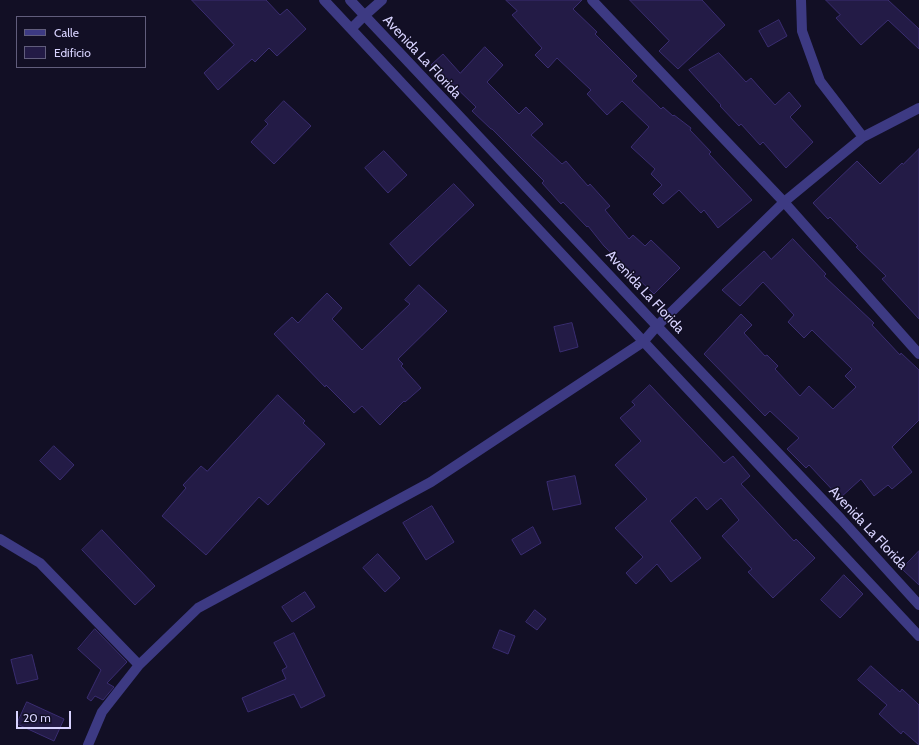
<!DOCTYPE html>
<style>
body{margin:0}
#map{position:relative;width:919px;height:745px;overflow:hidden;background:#120f25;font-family:Cabin,sans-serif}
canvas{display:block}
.legend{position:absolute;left:16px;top:16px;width:130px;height:52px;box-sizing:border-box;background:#120f25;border:1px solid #615d7c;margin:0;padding:5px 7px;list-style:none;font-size:12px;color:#d8d3ff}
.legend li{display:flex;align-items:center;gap:8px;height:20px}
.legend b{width:20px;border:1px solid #615d7c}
.scale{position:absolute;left:16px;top:711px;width:55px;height:18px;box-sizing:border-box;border:2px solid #d8d3ff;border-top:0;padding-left:5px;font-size:12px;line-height:14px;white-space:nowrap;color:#d8d3ff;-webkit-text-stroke:3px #120f25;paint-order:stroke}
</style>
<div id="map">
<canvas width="919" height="745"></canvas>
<ul class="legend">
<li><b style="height:5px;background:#3d3a83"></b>Calle</li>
<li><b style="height:11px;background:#231b46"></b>Edificio</li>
</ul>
<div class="scale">20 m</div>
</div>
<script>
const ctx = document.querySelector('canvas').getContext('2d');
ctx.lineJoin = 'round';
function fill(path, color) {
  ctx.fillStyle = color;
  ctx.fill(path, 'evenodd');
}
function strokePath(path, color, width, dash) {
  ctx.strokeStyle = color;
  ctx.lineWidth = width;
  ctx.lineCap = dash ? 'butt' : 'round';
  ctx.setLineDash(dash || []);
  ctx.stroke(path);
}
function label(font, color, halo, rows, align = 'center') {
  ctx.font = font + ' Cabin,sans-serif';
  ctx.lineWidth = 3;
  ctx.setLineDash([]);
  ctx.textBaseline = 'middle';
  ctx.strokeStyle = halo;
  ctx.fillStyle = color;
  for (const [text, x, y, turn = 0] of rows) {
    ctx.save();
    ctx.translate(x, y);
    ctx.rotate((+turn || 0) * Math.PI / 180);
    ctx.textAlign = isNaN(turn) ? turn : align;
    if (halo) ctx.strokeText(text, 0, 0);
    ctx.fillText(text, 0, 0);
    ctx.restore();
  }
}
const building = new Path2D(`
 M 192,0 L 266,0 L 280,15 L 287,9 L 306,29 L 277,56 L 269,48 L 255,62 L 252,59 L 218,90 L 204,73 L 234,45 Z
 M 506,0 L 582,0 L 573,9 L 597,32 L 595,34 L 637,76 L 632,81 L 661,109 L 663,107 L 673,116 L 674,115 L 691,128 L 690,130 L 711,152 L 709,154 L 752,200 L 718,228 L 704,210 L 701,213 L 679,190 L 663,204 L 653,194 L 662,185 L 651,174 L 655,169 L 631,147 L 649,127 L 622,101 L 607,115 L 587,94 L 591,90 L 557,58 L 548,68 L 535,55 L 542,48 L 512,15 L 517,11 Z
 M 630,0 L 702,0 L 725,25 L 678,69 L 659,51 L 669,41 Z
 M 826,0 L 888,0 L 919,29 L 919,49 L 888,20 L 861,45 L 836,18 L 840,15 Z
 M 779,20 L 787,36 L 768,47 L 759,31 Z
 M 485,47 L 503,65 L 487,82 L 519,114 L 526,107 L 543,124 L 531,135 L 562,164 L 566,161 L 588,186 L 590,184 L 610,206 L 605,210 L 629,239 L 633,235 L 645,246 L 651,240 L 680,268 L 654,294 L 604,246 L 588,226 L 587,227 L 563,202 L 561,204 L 542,183 L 544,181 L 492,129 L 491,129 L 472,111 L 476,107 L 443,75 L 441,76 L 431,65 L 443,54 L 460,73 Z
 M 719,53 L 746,82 L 751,78 L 775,105 L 789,92 L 801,106 L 790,117 L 813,142 L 786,168 L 763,142 L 760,145 L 741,124 L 739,126 L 720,106 L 721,105 L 689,70 Z
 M 284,101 L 311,126 L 274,164 L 251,142 L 268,124 L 265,121 Z
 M 919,149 L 919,319 L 882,279 L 886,276 L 856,247 L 858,246 L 830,217 L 828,219 L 813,203 L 857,161 L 880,184 L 902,163 L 903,164 Z
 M 384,151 L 407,175 L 388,193 L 365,168 Z
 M 454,184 L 474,205 L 410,266 L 390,244 Z
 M 793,239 L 826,274 L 824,276 L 874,323 L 872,325 L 900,355 L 901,353 L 919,370 L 919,420 L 892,447 L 912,472 L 892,489 L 888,485 L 874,496 L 861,479 L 840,498 L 809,465 L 806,468 L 787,449 L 799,438 L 770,411 L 765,416 L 704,354 L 741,314 L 752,325 L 744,333 L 765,356 L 767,355 L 778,366 L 775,369 L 800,396 L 809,386 L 833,409 L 856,387 L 845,376 L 852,369 L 812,330 L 804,338 L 788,322 L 794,315 L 763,282 L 740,306 L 722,290 L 764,251 L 771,259 Z
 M 419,285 L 447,311 L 398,359 L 403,364 L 401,366 L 421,388 L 405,402 L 404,401 L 380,425 L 362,406 L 354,413 L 326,385 L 325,387 L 274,334 L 292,317 L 298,323 L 327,293 L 342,308 L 332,319 L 362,350 L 410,304 L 405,300 Z
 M 572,323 L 578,347 L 560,352 L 554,327 Z
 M 650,385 L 724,463 L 733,456 L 750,476 L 741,484 L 794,541 L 796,539 L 815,558 L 773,598 L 748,572 L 752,569 L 722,536 L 739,520 L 721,498 L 707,510 L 696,497 L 670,521 L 701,558 L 671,582 L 657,564 L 636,584 L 626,573 L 643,557 L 615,528 L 647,499 L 615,465 L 641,441 L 620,418 L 635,405 L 632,402 Z
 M 278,395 L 305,421 L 303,423 L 325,444 L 268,505 L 259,497 L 206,555 L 162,516 L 186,488 L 183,485 L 201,466 L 207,471 Z
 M 54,446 L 74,465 L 60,480 L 40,461 Z
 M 575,476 L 581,504 L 553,510 L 547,482 Z
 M 432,506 L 454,542 L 426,560 L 403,523 Z
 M 533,527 L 541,543 L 521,555 L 512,540 Z
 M 102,530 L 155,586 L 135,605 L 82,550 Z
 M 919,551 L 919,585 L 902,569 Z
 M 378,554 L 400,578 L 385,592 L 363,568 Z
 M 844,575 L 863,594 L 840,618 L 821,600 Z
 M 305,592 L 315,607 L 292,622 L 282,607 Z
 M 535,610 L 546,619 L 537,630 L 526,622 Z
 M 95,629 L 127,662 L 107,683 L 114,687 L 103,700 L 95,696 L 91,701 L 87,698 L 101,670 L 78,649 Z
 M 500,630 L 515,636 L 508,654 L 493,648 Z
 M 294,633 L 325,696 L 301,708 L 294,694 L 248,712 L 242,698 L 286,679 L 282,670 L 287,667 L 274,643 Z
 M 32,655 L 38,679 L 17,684 L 11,660 Z
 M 871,666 L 900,692 L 902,689 L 919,705 L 919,745 L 903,731 L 901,734 L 879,714 L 887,705 L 858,680 Z
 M 27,702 L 64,719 L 54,741 L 17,724 Z`);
fill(building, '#231b46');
strokePath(building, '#3a2d71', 1);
strokePath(new Path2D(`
 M 324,0 L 919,636
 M 350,0 L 657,326 L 841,519 L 919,605
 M 592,0 L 784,202 L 919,354
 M 801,0 L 802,31 L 820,81 L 863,137
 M 351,29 L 364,16 L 382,0
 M 0,539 L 40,563 L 139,665
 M 88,745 L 102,712 L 139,665 L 198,608 L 431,482 L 643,342 L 657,326 L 784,202 L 863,137 L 919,108`), '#3d3a83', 10);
label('14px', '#d8d3ff', '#120f25', [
 ["Avenida La Florida",422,57,47],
 ["Avenida La Florida",645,292,47],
 ["Avenida La Florida",868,528,47]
]);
</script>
